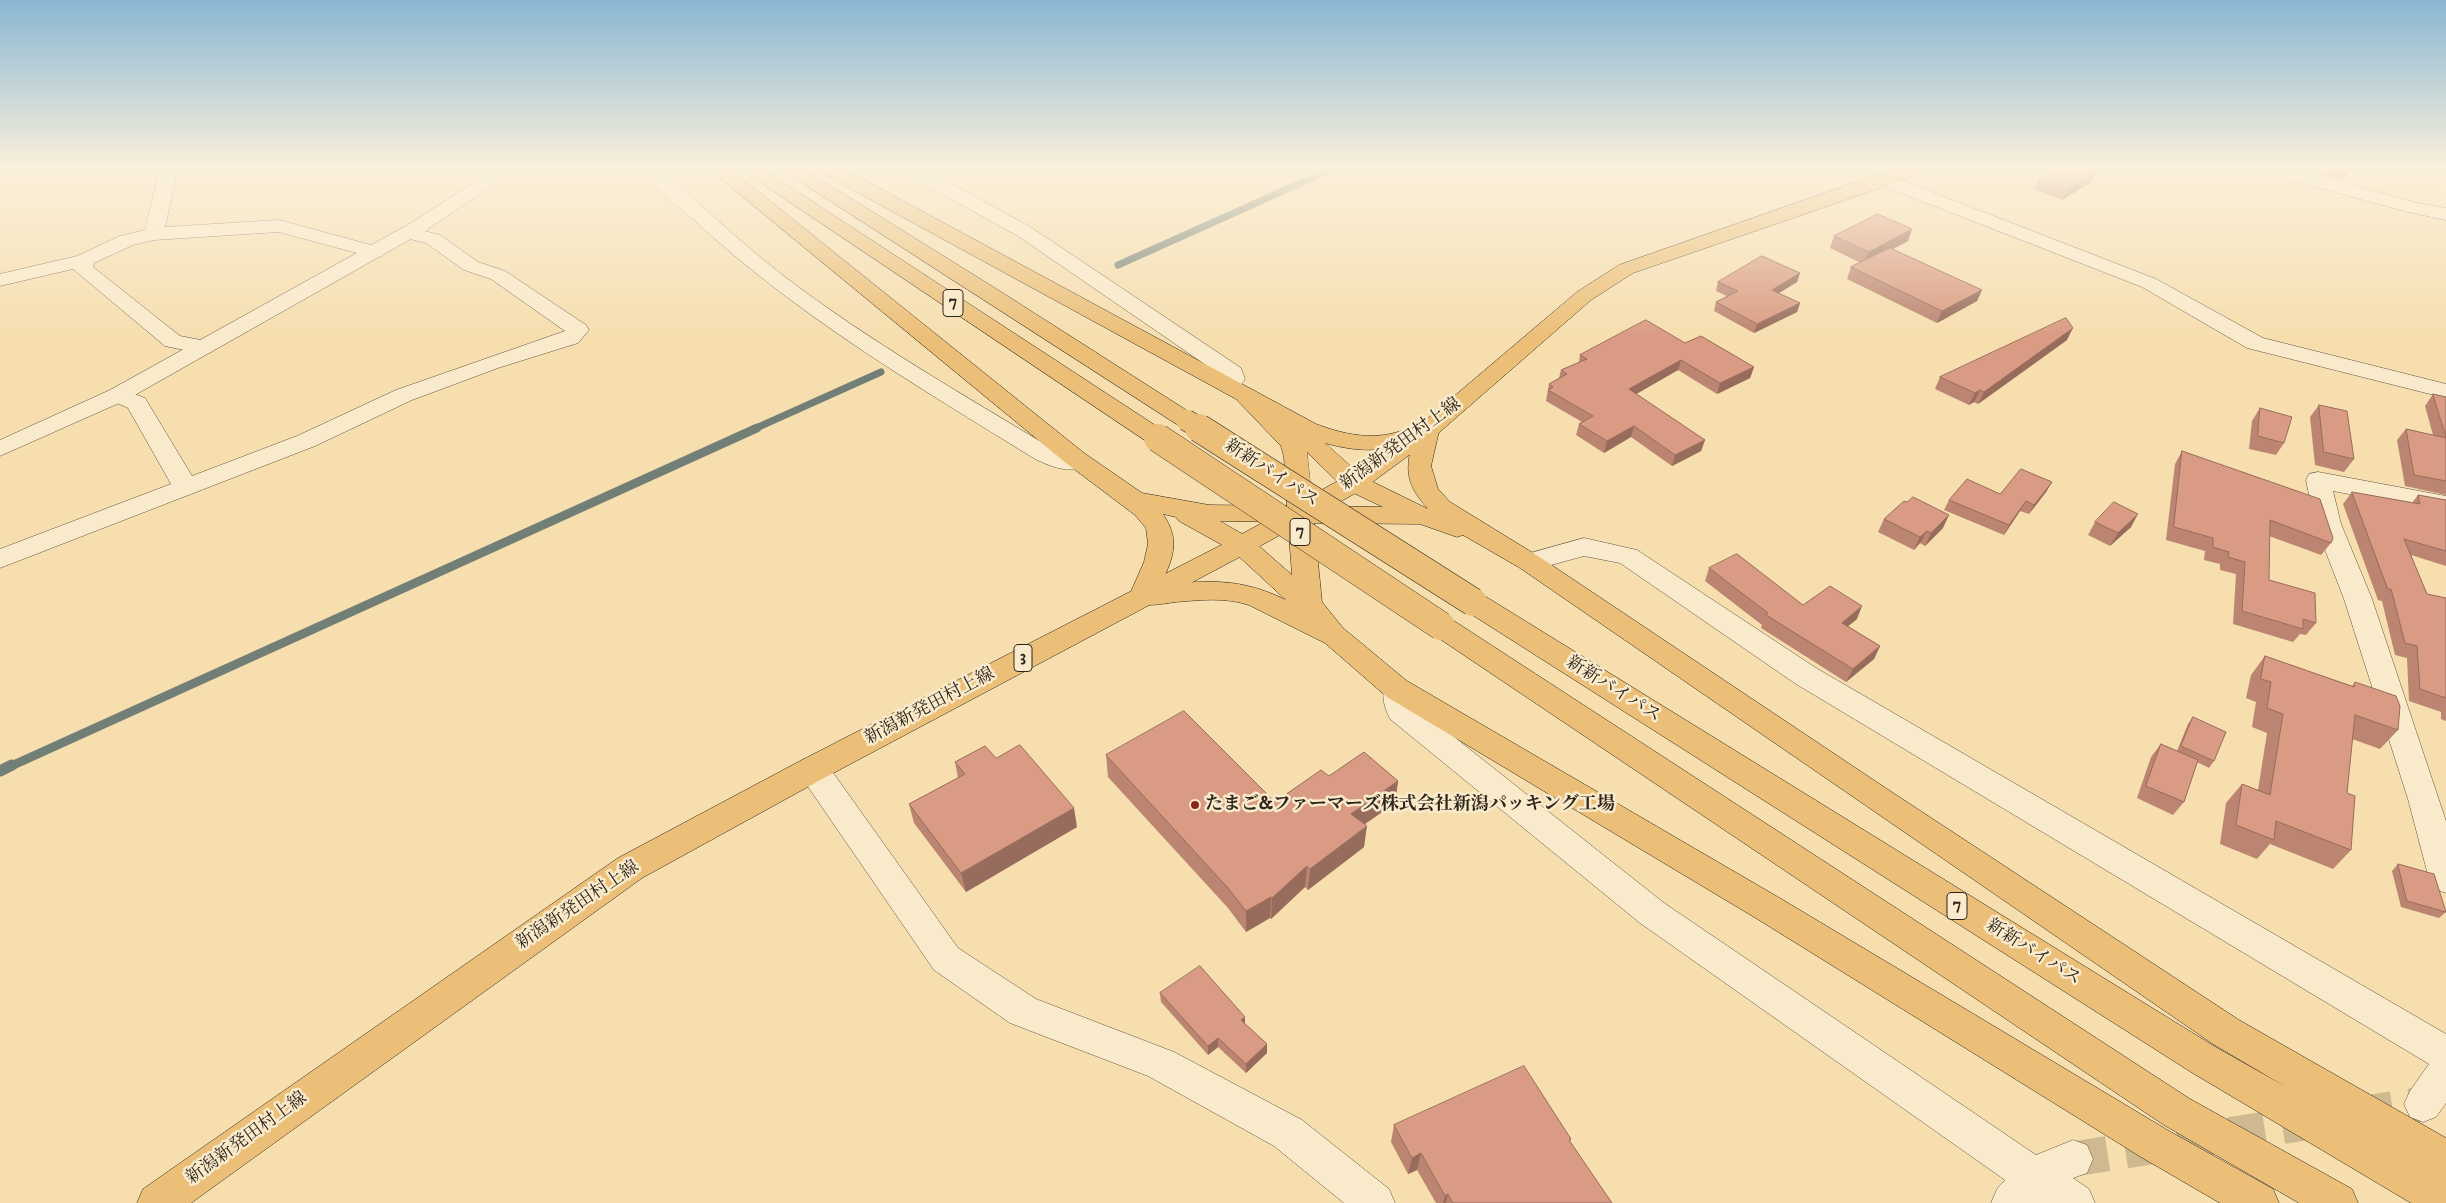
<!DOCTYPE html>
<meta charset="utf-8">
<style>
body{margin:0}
canvas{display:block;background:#f6deaf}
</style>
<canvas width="2446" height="1203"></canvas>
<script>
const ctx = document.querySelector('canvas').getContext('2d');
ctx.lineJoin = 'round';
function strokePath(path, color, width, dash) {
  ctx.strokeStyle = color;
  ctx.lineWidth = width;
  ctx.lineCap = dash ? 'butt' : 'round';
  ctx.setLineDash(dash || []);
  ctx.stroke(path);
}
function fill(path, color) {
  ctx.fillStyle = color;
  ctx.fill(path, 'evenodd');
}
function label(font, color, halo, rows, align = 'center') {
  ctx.font = font + ' "IM FELL DW Pica","Noto Serif JP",serif';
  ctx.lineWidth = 5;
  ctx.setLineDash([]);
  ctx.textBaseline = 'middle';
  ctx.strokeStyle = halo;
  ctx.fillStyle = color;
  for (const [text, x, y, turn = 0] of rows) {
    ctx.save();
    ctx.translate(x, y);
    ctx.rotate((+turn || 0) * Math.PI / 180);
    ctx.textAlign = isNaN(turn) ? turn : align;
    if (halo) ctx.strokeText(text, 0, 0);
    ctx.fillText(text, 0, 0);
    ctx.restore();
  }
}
strokePath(new Path2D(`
 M 1118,265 L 1334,168
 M 754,429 L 881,372`), '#717f76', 7);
strokePath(new Path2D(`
 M 9,767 L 757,428`), '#717f76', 9);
strokePath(new Path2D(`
 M 0,771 L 12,765`), '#717f76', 11);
strokePath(new Path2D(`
 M 2358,1114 L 2423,1104
 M 2073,1159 L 2318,1121`), '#ceb991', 35, [35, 18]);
const minor = new Path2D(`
 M 160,168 L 178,168 L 165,227 L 279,220 L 382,248 L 385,252 L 382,256 L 375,258 L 279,232 L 154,240 L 133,245 L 94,263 L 93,267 L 180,336 L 211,342 L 214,347 L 211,352 L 203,354 L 165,346 L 73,269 L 0,286 L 0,274 L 77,256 L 120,236 L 145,230 Z
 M 638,168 L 659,168 C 701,205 741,243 785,277 C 869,341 962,394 1053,449 L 1066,455 L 1089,457 L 1092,462 L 1089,467 C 1068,473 1054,468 1035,459 C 917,386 796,315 694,220 C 678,206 649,185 638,168 Z
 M 900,168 L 923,168 L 1032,228 L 1241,368 L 1245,379 C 1239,389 1230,392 1219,389 L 1216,384 L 1222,376 L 1018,236 L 902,172 Z
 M 2259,168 L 2291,168 L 2417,203 L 2446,208 L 2446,220 L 2408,212 L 2261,172 Z
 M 1885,174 L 2156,279 L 2263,338 L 2446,384 L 2446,398 L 2247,348 L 2142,287 L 1878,184 L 1876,180 L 1878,176 Z
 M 409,227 L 440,235 L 478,262 L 505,271 L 586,325 L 589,330 L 578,343 L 498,368 L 412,400 L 315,446 L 0,568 L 0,549 L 171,484 L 128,408 L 110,400 L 106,395 L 110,390 L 118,388 L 145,398 L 192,476 L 297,436 L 396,390 L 565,331 L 491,279 L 464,270 L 426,243 L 402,237 L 399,233 L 402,229 Z
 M 2318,472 L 2446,496 L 2446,512 L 2333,491 L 2341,524 L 2372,599 L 2446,821 L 2446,893 L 2434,889 L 2429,879 L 2408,799 L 2344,599 L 2315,524 L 2306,480 L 2309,474 Z
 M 1584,538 L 1637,550 L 1816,668 L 2446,1034 L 2446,1103 L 2436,1117 L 2423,1122 L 2410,1117 L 2404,1104 L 2410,1091 L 2429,1064 L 1796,684 L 1620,563 L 1584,556 L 1529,571 L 1520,568 L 1516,562 L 1520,556 Z
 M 1397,678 L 1407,681 L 1412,689 L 1415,706 L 1664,903 L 2036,1155 L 2073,1140 L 2087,1145 L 2093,1159 L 2087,1173 L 2073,1178 L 2089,1189 L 2095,1203 L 1991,1203 L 1997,1189 L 2005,1180 L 1640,923 L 1390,719 C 1384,707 1380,693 1387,681 Z`);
const tertiary = new Path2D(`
 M 496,168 L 518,168 L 425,231 L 126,400 L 0,456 L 0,440 L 110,390 L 411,223 Z
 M 813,757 L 824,760 L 958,948 L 1036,999 L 1174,1052 L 1302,1120 L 1389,1189 L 1395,1203 L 1344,1203 L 1274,1146 L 1148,1076 L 1010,1023 L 934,970 L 802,778 L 797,769 L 802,760 Z`);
const primary = new Path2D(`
 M 1896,168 L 1922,168 L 1920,172 L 1892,184 L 1633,273 L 1591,300 L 1435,436 L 1363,489 L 1251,551 L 824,778 L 642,878 L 191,1203 L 137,1203 L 143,1189 L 618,858 L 802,760 L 1233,539 L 1345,477 L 1419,426 L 1577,292 L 1619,265 Z`);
const trunk = new Path2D(`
 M 708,168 L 729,168 L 1084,453 L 1142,493 L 1209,505 L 1287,506 L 1284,457 L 1281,446 L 1236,399 L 820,172 L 818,168 L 842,168 L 1316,424 C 1340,433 1364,439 1390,434 C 1405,431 1420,422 1435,426 L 1439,431 L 1431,466 L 1438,489 L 1450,502 L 1538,556 L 1884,787 L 2239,1020 L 2446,1138 L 2446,1203 L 2411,1203 L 2191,1072 L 1463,609 L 1459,602 L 1463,595 L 1473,592 L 1483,595 L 2217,1048 L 2288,1088 L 2213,1044 L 1520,568 L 1463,535 L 1457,537 L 1420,524 L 1314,523 L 1322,602 L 1343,628 L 1407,681 L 1783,900 L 2169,1131 L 2273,1189 L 2279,1203 L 2220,1203 L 2141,1157 L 1759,920 L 1387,697 L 1325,643 L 1249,605 C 1225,597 1200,600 1176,602 C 1161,604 1147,607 1133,603 L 1129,596 L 1144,562 L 1148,544 L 1146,528 L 1135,515 L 1066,463 ZM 1325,443 C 1356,452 1382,452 1412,443 C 1405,473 1407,485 1428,509 L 1363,477 ZM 1307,452 L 1345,489 L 1383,507 L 1313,506 ZM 1163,514 L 1176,517 L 1179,521 L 1233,551 L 1286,600 C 1241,578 1210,580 1161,585 C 1173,557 1181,541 1163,514 ZM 1220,521 L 1288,522 L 1292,575 L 1251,539 Z
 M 739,168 L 761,168 L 1167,433 L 1170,438 L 1167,443 L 1158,445 L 1149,443 Z
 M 779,168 L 802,168 L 998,290 L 1194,415 L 1198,420 L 1194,425 L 1186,427 L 1178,425 Z
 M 1441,616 L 1451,619 L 2190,1099 L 2352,1189 L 2358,1203 L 2299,1203 L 2164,1125 L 1431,633 L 1427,626 L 1431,619 Z`);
strokePath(minor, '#5f5340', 1);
strokePath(tertiary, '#5f5340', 1);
strokePath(primary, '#2d251b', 1);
strokePath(trunk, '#2d251b', 1);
fill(minor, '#f9eacb');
fill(tertiary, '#f9eacb');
fill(primary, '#ebbf78');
fill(trunk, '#ebbf78');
const trunkBridgeFar1 = new Path2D(`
 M 1186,420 L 1201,429`);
const trunkBridge = new Path2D(`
 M 1199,428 L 1473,602
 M 1158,438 L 1441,626`);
strokePath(trunkBridgeFar1, '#2d251b', 22, []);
strokePath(trunkBridge, '#2d251b', 29, []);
strokePath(trunkBridgeFar1, '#ebbf78', 21);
strokePath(trunkBridge, '#ebbf78', 28);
fill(new Path2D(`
 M 2036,168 L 2091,168 L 2093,181 L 2062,200 L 2034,189 L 2038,180 L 2049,173 Z
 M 2315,168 L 2353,168 L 2342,180 L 2313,172 Z
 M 1834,236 L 1908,241 L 1893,249 L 1982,290 L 1977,301 L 1937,323 L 1847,279 L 1851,267 L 1861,263 L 1830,248 Z
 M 1800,273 L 1797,282 L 1779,293 L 1800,303 L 1797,312 L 1754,333 L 1714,311 L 1716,302 L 1727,296 L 1716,291 L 1718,282 Z
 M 2067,340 L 1978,404 L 1974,402 L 1969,405 L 1935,389 L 1940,377 Z
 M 1685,343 L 1754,367 L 1750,378 L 1717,394 L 1678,370 L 1636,394 L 1705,440 L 1701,451 L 1672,466 L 1631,437 L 1604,453 L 1576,435 L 1579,424 L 1582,422 L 1546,401 L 1549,384 L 1559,378 L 1561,370 L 1579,362 L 1580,355 Z
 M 2433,394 L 2446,397 L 2446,495 L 2405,486 L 2397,440 L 2406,429 L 2433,435 L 2425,406 Z
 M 2319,405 L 2354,459 L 2344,472 L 2315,465 L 2310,417 Z
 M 2260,408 L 2284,443 L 2276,455 L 2249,449 L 2252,421 Z
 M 2182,451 L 2331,543 L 2321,555 L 2269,536 L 2269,580 L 2316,623 L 2306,635 L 2300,634 L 2293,642 L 2233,624 L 2236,574 L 2220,570 L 2220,564 L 2204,560 L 2205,551 L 2166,540 L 2175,464 Z
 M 2052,482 L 2046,492 L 2029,514 L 2020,511 L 2004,535 L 1944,510 L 1949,500 L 2000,494 Z
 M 2352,492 L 2412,503 L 2418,495 L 2446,500 L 2446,566 L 2411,555 L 2427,594 L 2446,598 L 2446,721 L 2441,719 L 2441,712 L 2409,701 L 2407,658 L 2395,655 L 2382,601 L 2378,600 L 2343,504 Z
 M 1884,519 L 1943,528 L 1925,546 L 1920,543 L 1914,550 L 1878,532 Z
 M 2095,522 L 2131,527 L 2110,546 L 2088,535 Z
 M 1709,568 L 1803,605 L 1857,619 L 1848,626 L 1880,646 L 1874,659 L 1846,682 L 1761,628 L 1762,625 L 1705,581 Z
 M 2265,656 L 2352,686 L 2355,682 L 2398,730 L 2380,749 L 2352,739 L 2347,793 L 2351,850 L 2333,869 L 2270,844 L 2257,859 L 2220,844 L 2226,803 L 2242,784 L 2258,790 L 2267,733 L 2252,727 L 2256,702 L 2246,698 L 2251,675 Z
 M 2193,717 L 2214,761 L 2209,768 L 2197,762 L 2184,802 L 2173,815 L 2137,798 L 2151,757 L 2161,744 L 2177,751 L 2188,724 Z
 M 1106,755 L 1275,802 L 1329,776 L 1398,781 L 1395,803 L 1365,824 L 1364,847 L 1308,890 L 1305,887 L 1271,919 L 1270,918 L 1246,932 L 1228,908 L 1108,777 Z
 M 996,758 L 1077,827 L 966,892 L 914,823 L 909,804 L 958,778 L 955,762 Z
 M 2398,864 L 2446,910 L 2446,912 L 2439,918 L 2401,907 L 2392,871 Z
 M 1160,993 L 1245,1017 L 1245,1024 L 1267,1053 L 1246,1073 L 1218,1047 L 1208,1055 L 1161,1002 Z
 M 1394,1125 L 1571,1139 L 1570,1142 L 1612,1203 L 1436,1203 L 1417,1170 L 1408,1174 L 1391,1142 Z`), '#bb8571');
fill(new Path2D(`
 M 2351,168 L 2353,168 L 2342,180 L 2345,174 Z
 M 2097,171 L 2093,181 L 2062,200 L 2067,190 Z
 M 1912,229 L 1908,241 L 1864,264 L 1869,252 Z
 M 1800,273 L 1797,282 L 1769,299 L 1772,290 Z
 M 1982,290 L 1977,301 L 1937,323 L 1942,311 Z
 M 1800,303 L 1797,312 L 1754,333 L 1757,324 Z
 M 2073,328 L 2067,340 L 1978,404 L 1984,392 Z
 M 1681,360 L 1678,370 L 1626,400 L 1629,389 Z
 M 1754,367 L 1750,378 L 1717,394 L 1720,383 Z
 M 1980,390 L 1974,402 L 1969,405 L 1975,393 Z
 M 1634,426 L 1631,437 L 1604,453 L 1607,441 Z
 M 1705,440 L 1701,451 L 1672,466 L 1675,455 Z
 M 2052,482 L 2046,492 L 2029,514 L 2034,505 Z
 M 2026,501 L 2020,511 L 2004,535 L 2009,525 Z
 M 2138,514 L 2131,527 L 2110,546 L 2118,533 Z
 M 1949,515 L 1943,528 L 1925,546 L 1931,533 Z
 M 1927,531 L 1920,543 L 1914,550 L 1920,537 Z
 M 1862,606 L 1857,619 L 1836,636 L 1842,623 Z
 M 1880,646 L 1874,659 L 1846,682 L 1853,669 Z
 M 1398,781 L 1395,803 L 1349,835 L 1351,814 Z
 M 1074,808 L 1077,827 L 966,892 L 961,873 Z
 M 1367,826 L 1364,847 L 1308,890 L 1310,869 Z
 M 1307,866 L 1305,887 L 1271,919 L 1272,898 Z
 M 1271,897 L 1270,918 L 1246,932 L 1246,911 Z
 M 1245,1017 L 1245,1027 L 1241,1020 Z
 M 1218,1038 L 1218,1047 L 1208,1055 L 1208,1046 Z
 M 1267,1044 L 1267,1053 L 1246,1073 L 1246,1064 Z
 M 1421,1153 L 1417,1170 L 1408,1174 L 1412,1158 Z
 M 1448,1194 L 1446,1203 L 1443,1203 L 1445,1196 Z`), '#986c5c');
const building = new Path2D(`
 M 2056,168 L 2091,168 L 2097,171 L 2067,190 L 2038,180 Z
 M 2324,168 L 2351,168 L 2345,174 Z
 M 1878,214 L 1912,229 L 1869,252 L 1834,236 Z
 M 1890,248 L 1982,290 L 1942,311 L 1851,267 Z
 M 1762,256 L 1800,273 L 1772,290 L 1800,303 L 1757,324 L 1716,302 L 1738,291 L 1718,282 Z
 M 2066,318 L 2073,328 L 1984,392 L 1980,390 L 1975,393 L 1940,377 Z
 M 1646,320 L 1685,343 L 1701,336 L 1754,367 L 1720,383 L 1681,360 L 1629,389 L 1705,440 L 1675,455 L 1634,426 L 1607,441 L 1579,424 L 1593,416 L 1548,390 L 1553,387 L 1549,384 L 1567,374 L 1561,370 L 1587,359 L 1580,355 Z
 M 2433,394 L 2446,397 L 2446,481 L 2414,475 L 2406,429 L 2446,438 Z
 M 2319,405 L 2347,411 L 2354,459 L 2324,452 Z
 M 2260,408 L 2292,417 L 2284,443 L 2258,436 Z
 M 2182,451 L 2320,499 L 2333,538 L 2331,543 L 2270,520 L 2269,580 L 2315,593 L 2316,623 L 2303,619 L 2303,629 L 2242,611 L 2245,562 L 2228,557 L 2229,552 L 2213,547 L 2213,538 L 2174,527 Z
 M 2021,469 L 2052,482 L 2034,505 L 2026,501 L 2009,525 L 1949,500 L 1967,479 L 2000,494 Z
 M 2352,492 L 2420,504 L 2418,495 L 2446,500 L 2446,551 L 2404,539 L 2427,594 L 2446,598 L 2446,698 L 2420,689 L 2417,646 L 2405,643 L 2391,589 L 2388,589 Z
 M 1913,497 L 1949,515 L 1931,533 L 1927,531 L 1920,537 L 1884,519 L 1904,501 L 1907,502 Z
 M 2114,502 L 2138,514 L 2118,533 L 2095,522 Z
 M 1737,554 L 1803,605 L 1830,586 L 1862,606 L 1842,623 L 1880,646 L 1853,669 L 1766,615 L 1768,613 L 1709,568 Z
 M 2265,656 L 2354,687 L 2355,682 L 2396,696 L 2400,706 L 2398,730 L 2355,715 L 2347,793 L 2355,796 L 2351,850 L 2276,821 L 2274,840 L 2236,825 L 2242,784 L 2270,795 L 2283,714 L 2267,708 L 2271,682 L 2261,679 Z
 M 1184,711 L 1275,802 L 1321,770 L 1329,776 L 1364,752 L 1398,781 L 1351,814 L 1367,826 L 1310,869 L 1307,866 L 1272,898 L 1271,897 L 1246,911 L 1228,888 L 1106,755 Z
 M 2193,717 L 2226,732 L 2214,761 L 2181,746 Z
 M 2161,744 L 2198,760 L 2184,802 L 2146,786 Z
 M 1020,745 L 1074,808 L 961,873 L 909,804 L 965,774 L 955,762 L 985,746 L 996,758 Z
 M 2398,864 L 2434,874 L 2446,912 L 2407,901 Z
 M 1200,966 L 1245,1017 L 1241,1020 L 1267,1044 L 1246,1064 L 1218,1038 L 1208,1046 L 1160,993 Z
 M 1524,1066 L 1571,1139 L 1569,1140 L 1612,1203 L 1453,1203 L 1448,1194 L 1445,1196 L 1421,1153 L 1412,1158 L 1394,1125 Z`);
fill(building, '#d99b83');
strokePath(building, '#986c5c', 1);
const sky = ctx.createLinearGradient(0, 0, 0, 337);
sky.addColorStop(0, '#8ab7d3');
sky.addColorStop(0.5, '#fbf0db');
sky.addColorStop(1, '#fbf0db00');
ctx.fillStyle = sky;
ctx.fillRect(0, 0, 2446, 337);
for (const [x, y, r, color] of [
 [1195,805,5,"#8f2418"]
]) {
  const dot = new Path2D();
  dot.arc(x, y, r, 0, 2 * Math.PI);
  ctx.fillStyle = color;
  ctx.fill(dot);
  strokePath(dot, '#f9eacb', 2);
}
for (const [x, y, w] of [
 [953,303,20],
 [1300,532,20],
 [1023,658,18],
 [1957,906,20]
]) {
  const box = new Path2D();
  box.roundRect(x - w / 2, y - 13.5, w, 27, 4);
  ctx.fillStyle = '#f9eacb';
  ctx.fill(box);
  strokePath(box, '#2d251b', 1);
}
label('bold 16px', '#2d251b', null, [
 ["7",953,303],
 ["7",1300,532],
 ["3",1023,658],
 ["7",1957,906]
]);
label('18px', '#2d251b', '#f9eacb', [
 ["新潟新発田村上線",1401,445,-36],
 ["新新バイパス",1271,474,33],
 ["新新バイパス",1613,690,32],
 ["新潟新発田村上線",930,707,-28],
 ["新潟新発田村上線",578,906,-34],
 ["新新バイパス",2033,953,32],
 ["新潟新発田村上線",247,1139,-36]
]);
label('bold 18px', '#2d251b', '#f9eacb', [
 ["たまご&ファーマーズ株式会社新潟パッキング工場",1205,805]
], 'left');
</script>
